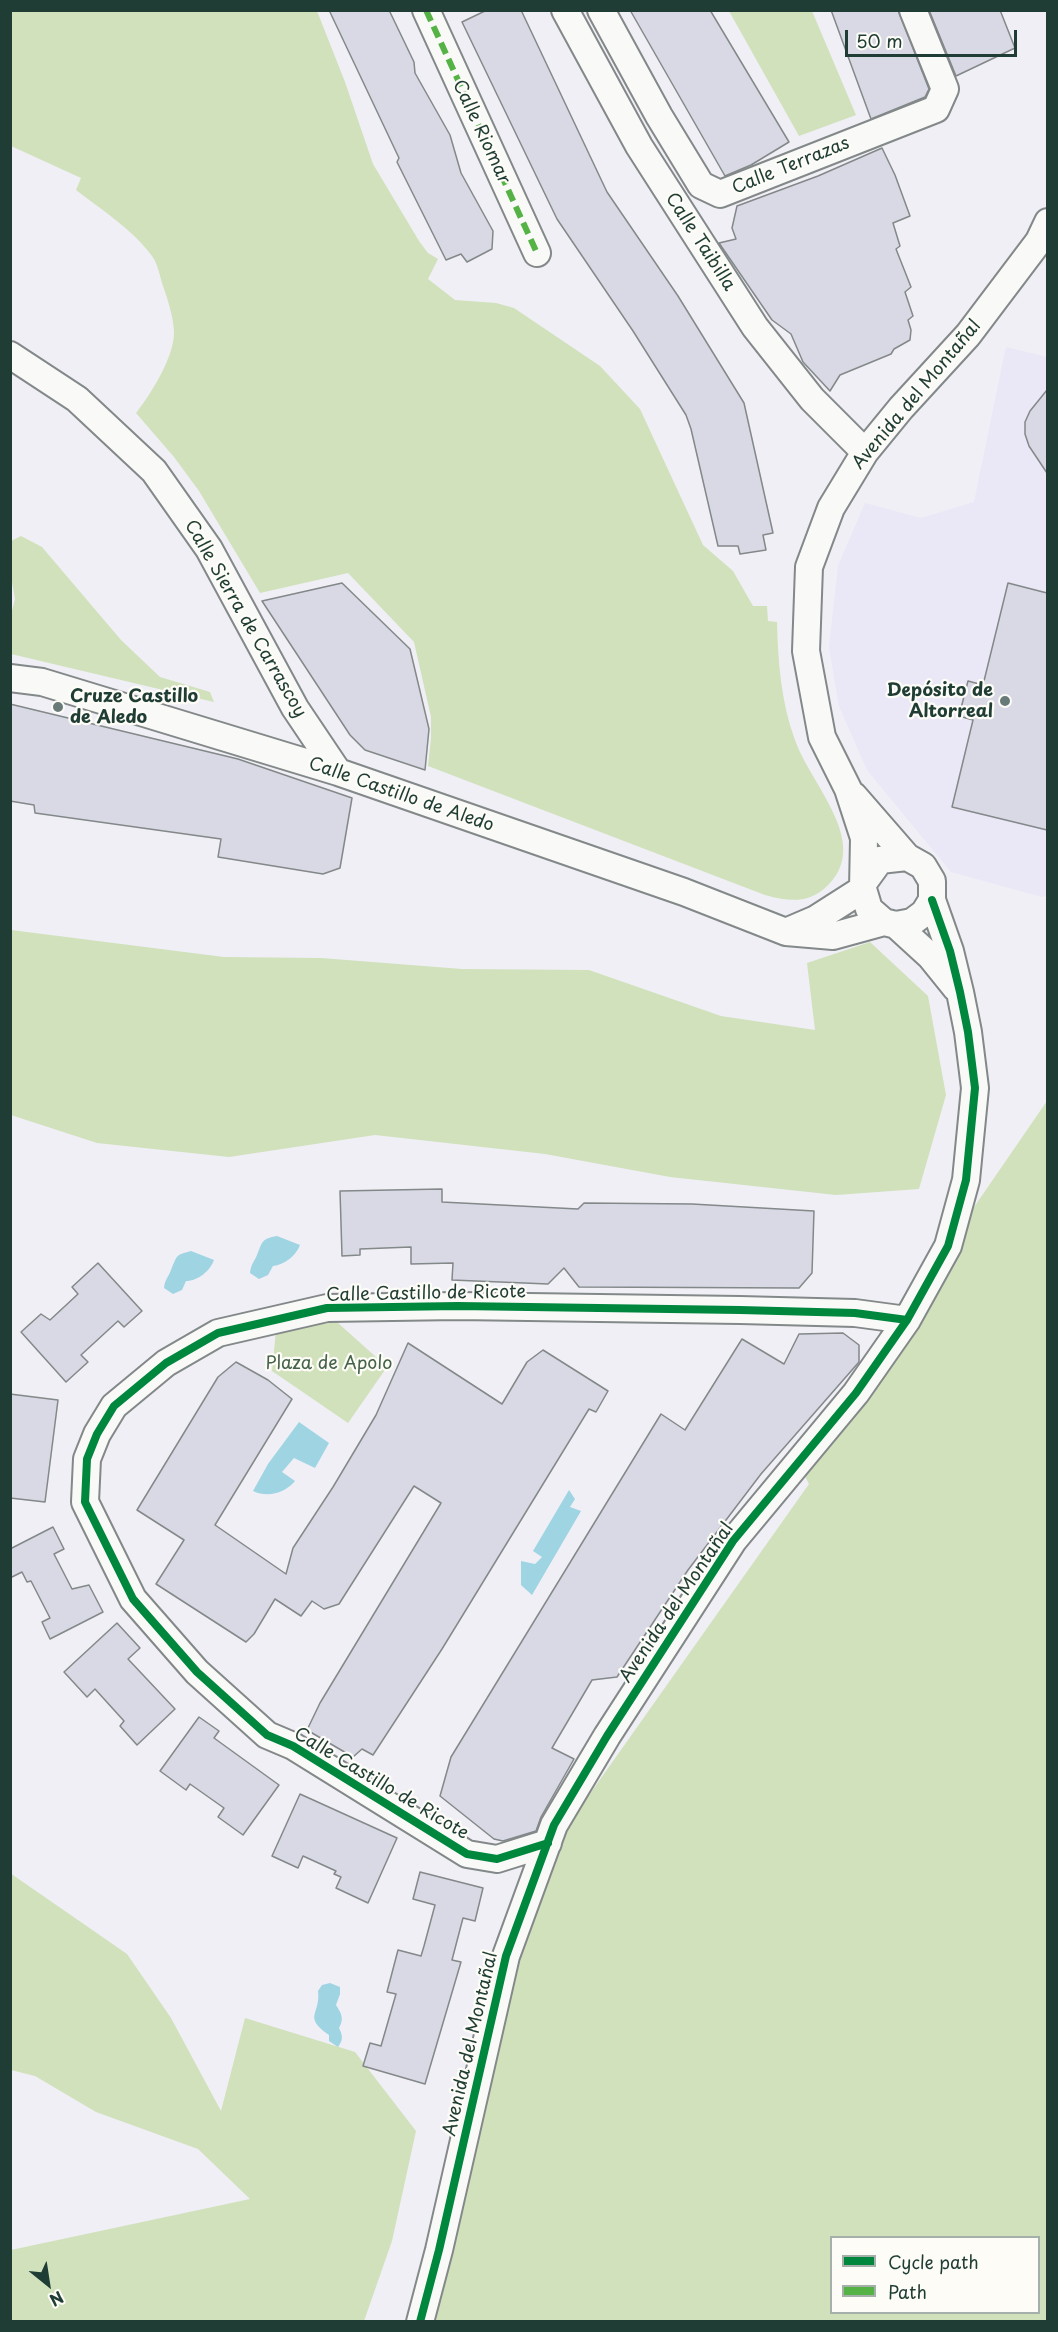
<!DOCTYPE html>
<meta charset="utf-8">
<style>
body{margin:0}
#map{position:relative;width:1058px;height:2332px;overflow:hidden;background:#f0eff5;font-family:"Playpen Sans",sans-serif}
canvas{display:block}
.frame{position:absolute;inset:0;border:12px solid #1f3d34;pointer-events:none}
.legend{position:absolute;left:830px;top:2236px;width:210px;height:78px;box-sizing:border-box;background:#fdfcf7;border:2px solid #a4b0a9;margin:0;padding:8px 10px;list-style:none;font-size:18px;color:#1f3d34}
.legend li{display:flex;align-items:center;gap:12px;height:30px}
.legend b{width:30px;border:2px solid #a4b0a9}
.north{position:absolute;left:18px;top:2254px;width:60px;height:60px;-webkit-text-stroke:4px #fdfcf7;paint-order:stroke;rotate:150deg;font-size:16px;font-weight:700;line-height:24px;text-align:center;color:#1f3d34}
.north::after{content:'';display:block;margin:auto;width:21px;height:27px;background:#1f3d34;clip-path:polygon(50% 0,100% 100%,50% 72%,0 100%)}
.scale{position:absolute;left:845px;top:30px;width:172px;height:27px;box-sizing:border-box;border:3px solid #1f3d34;border-top:0;padding-left:8px;font-size:18px;line-height:21px;white-space:nowrap;color:#1f3d34;-webkit-text-stroke:4px #fdfcf7;paint-order:stroke}
</style>
<div id="map">
<canvas width="1058" height="2332"></canvas>
<div class="frame"></div>
<ul class="legend">
<li><b style="height:8px;background:#00873e"></b>Cycle path</li>
<li><b style="height:8px;background:#55b346"></b>Path</li>
</ul>
<div class="north">N</div>
<div class="scale">50 m</div>
</div>
<script>
const ctx = document.querySelector('canvas').getContext('2d');
ctx.lineJoin = 'round';
function fill(path, color) {
  ctx.fillStyle = color;
  ctx.fill(path, 'evenodd');
}
function strokePath(path, color, width, dash) {
  ctx.strokeStyle = color;
  ctx.lineWidth = width;
  ctx.lineCap = dash ? 'butt' : 'round';
  ctx.setLineDash(dash || []);
  ctx.stroke(path);
}
function label(font, color, halo, rows, align = 'center') {
  ctx.font = font + ' "Playpen Sans",sans-serif';
  ctx.lineWidth = 4.5;
  ctx.setLineDash([]);
  ctx.textBaseline = 'middle';
  ctx.strokeStyle = halo;
  ctx.fillStyle = color;
  for (const [text, x, y, turn = 0] of rows) {
    ctx.save();
    ctx.translate(x, y);
    ctx.rotate((+turn || 0) * Math.PI / 180);
    ctx.textAlign = isNaN(turn) ? turn : align;
    if (halo) ctx.strokeText(text, 0, 0);
    ctx.fillText(text, 0, 0);
    ctx.restore();
  }
}
fill(new Path2D(`
 M 1006,347 L 1047,357 L 1047,896 L 1042,897 L 951,872 L 867,770 L 839,706 L 829,647 L 838,566 L 865,503 L 921,518 L 974,502 Z`), '#eae7f7');
fill(new Path2D(`
 M 11,10 L 317,11 L 345,82 L 373,164 L 419,241 L 428,253 L 438,259 L 428,279 L 455,300 L 496,303 L 514,308 L 600,366 L 640,409 L 703,545 L 733,571 L 753,606 L 767,606 L 768,621 L 777,622 C 778,662 781,702 795,740 C 811,786 874,845 825,888 C 807,904 787,901 765,895 L 428,766 L 431,738 L 431,717 L 414,642 L 348,573 L 260,593 L 199,491 L 174,457 L 136,413 C 151,394 175,356 174,331 C 173,316 168,300 163,286 C 160,277 158,264 152,256 C 132,229 102,210 76,190 L 81,178 L 11,146 Z
 M 729,11 L 812,11 L 856,115 L 799,136 Z
 M 21,536 L 42,547 L 121,640 L 160,677 L 210,692 L 214,702 L 11,654 L 11,615 L 15,599 L 11,576 L 11,541 Z
 M 11,930 L 224,957 L 321,958 L 462,969 L 589,970 L 721,1016 L 815,1030 L 807,963 L 870,942 L 928,996 L 946,1095 L 919,1189 L 836,1195 L 670,1177 L 545,1154 L 375,1135 L 229,1157 L 97,1143 L 11,1115 Z
 M 1047,1101 L 1047,2321 L 420,2322 L 524,1887 L 809,1484 L 798,1463 ZM 832,2238 L 1038,2238 L 1038,2312 L 832,2312 Z
 M 337,1322 L 387,1367 L 348,1423 L 272,1371 L 276,1330 Z
 M 10,1873 L 127,1954 L 171,2018 L 221,2111 L 245,2018 L 355,2052 L 416,2131 L 392,2241 L 364,2321 L 11,2321 L 11,2250 L 250,2199 L 198,2149 L 96,2112 L 35,2076 L 11,2070 Z`), '#d0e1bc');
fill(new Path2D(`
 M 277,1236 L 300,1245 C 296,1256 284,1265 273,1266 L 268,1275 L 259,1279 L 250,1273 C 251,1264 254,1262 257,1255 C 263,1241 261,1239 277,1236 Z
 M 191,1251 L 214,1260 C 210,1271 198,1281 186,1281 L 182,1290 L 173,1294 L 164,1288 C 165,1279 168,1278 171,1270 C 177,1256 175,1255 191,1251 Z
 M 299,1422 L 329,1443 L 315,1468 L 294,1458 L 282,1472 L 295,1481 C 285,1493 268,1498 253,1491 L 268,1464 Z
 M 569,1490 L 575,1499 L 570,1507 L 581,1511 L 532,1595 L 521,1585 L 521,1561 L 535,1564 L 542,1557 L 533,1551 Z
 M 330,1983 L 340,1987 L 340,1994 L 336,2005 C 342,2014 344,2019 339,2028 C 343,2036 343,2040 338,2047 L 329,2041 L 329,2035 C 302,2016 321,2015 318,1991 L 322,1985 Z`), '#9fd4e3');
const building = new Path2D(`
 M 329,10 L 389,10 L 414,62 L 415,73 L 450,135 L 461,173 L 493,231 L 492,249 L 467,262 L 461,254 L 446,260 L 397,162 L 399,158 Z
 M 487,10 L 521,10 L 607,192 L 678,296 L 744,403 L 773,533 L 763,535 L 766,550 L 740,554 L 738,546 L 718,546 L 691,429 L 686,415 L 633,331 L 557,219 L 462,22 Z
 M 630,10 L 710,10 L 789,142 L 751,165 L 725,176 Z
 M 831,10 L 898,10 L 929,89 L 925,97 L 871,119 Z
 M 929,10 L 1000,10 L 1015,48 L 956,76 Z
 M 882,148 L 895,175 L 910,216 L 893,223 L 900,246 L 896,249 L 911,287 L 905,292 L 913,316 L 908,320 L 911,330 L 910,340 L 894,349 L 891,354 L 840,375 L 830,391 L 803,362 L 791,334 L 772,320 L 719,243 L 736,239 L 732,228 L 737,206 L 818,176 Z
 M 1047,390 L 1047,473 L 1029,446 L 1025,434 L 1025,422 L 1030,411 Z
 M 342,583 L 410,649 L 429,729 L 425,770 L 365,750 L 350,735 L 262,601 Z
 M 1008,583 L 1047,593 L 1047,830 L 952,807 L 973,720 L 959,716 L 968,681 L 983,685 Z
 M 10,704 L 238,759 L 352,798 L 340,868 L 323,874 L 218,857 L 221,839 L 35,813 L 34,805 L 10,801 Z
 M 442,1189 L 442,1202 L 578,1209 L 584,1203 L 692,1204 L 814,1211 L 812,1273 L 799,1288 L 579,1287 L 564,1268 L 548,1284 L 452,1280 L 453,1263 L 411,1264 L 411,1247 L 360,1249 L 360,1255 L 342,1256 L 340,1191 Z
 M 98,1263 L 142,1311 L 124,1327 L 118,1321 L 81,1355 L 88,1362 L 66,1382 L 21,1332 L 41,1314 L 50,1320 L 78,1294 L 72,1287 Z
 M 843,1333 L 859,1345 L 859,1362 L 761,1474 L 688,1570 L 617,1677 L 592,1680 L 552,1748 L 574,1759 L 541,1817 L 536,1831 L 503,1841 L 494,1839 L 440,1796 L 451,1757 L 661,1414 L 685,1430 L 742,1339 L 784,1364 L 799,1334 Z
 M 408,1343 L 502,1404 L 527,1362 L 543,1350 L 608,1391 L 596,1412 L 589,1409 L 442,1649 L 373,1755 L 362,1749 L 353,1757 L 307,1730 L 320,1703 L 441,1503 L 414,1486 L 339,1604 L 324,1609 L 312,1601 L 301,1616 L 275,1599 L 254,1634 L 246,1642 L 156,1584 L 184,1540 L 137,1510 L 218,1377 L 236,1362 L 268,1380 L 292,1399 L 215,1525 L 286,1574 L 293,1548 L 333,1487 L 376,1415 Z
 M 10,1394 L 58,1400 L 45,1502 L 10,1498 Z
 M 53,1527 L 64,1549 L 54,1554 L 72,1589 L 89,1585 L 103,1612 L 50,1639 L 42,1622 L 50,1618 L 31,1581 L 27,1582 L 22,1572 L 10,1578 L 10,1549 Z
 M 117,1623 L 140,1648 L 128,1659 L 175,1709 L 137,1745 L 120,1726 L 124,1721 L 95,1689 L 87,1697 L 64,1672 Z
 M 199,1717 L 219,1731 L 214,1738 L 279,1785 L 243,1835 L 218,1817 L 224,1808 L 190,1784 L 186,1790 L 160,1771 Z
 M 300,1794 L 397,1838 L 368,1903 L 336,1888 L 341,1877 L 334,1874 L 336,1871 L 303,1856 L 298,1868 L 272,1856 Z
 M 420,1872 L 483,1888 L 475,1921 L 463,1918 L 452,1960 L 461,1962 L 425,2084 L 363,2066 L 370,2043 L 381,2046 L 396,1994 L 387,1992 L 398,1950 L 421,1956 L 424,1946 L 435,1905 L 413,1899 Z`);
fill(building, '#d8d9e4');
strokePath(building, '#838889', 1.5);
const minor = new Path2D(`
 M 426,10 L 537,253
 M 565,10 L 639,146 L 755,327 L 812,399 L 865,452
 M 601,10 L 659,116 L 701,185 L 720,194 L 936,109 L 945,89 L 913,10
 M 10,355 L 77,399 L 154,471 L 209,549 L 295,708 L 338,772
 M 10,678 L 42,682 L 338,772 L 684,892 L 786,932 L 833,936 L 884,922
 M 854,796 L 907,857
 M 864,882 L 880,860 L 907,857 L 923,866 L 932,881 L 932,900 L 924,913 L 912,922 L 896,925 L 884,922 L 869,909 L 863,889 L 864,838 L 848,789 L 822,737 L 806,651 L 809,567 L 831,508 L 865,452 L 901,408 L 968,335 L 1039,241 L 1048,222
 M 896,925 L 931,957 L 956,988
 M 788,931 L 816,919 L 863,889
 M 548,1843 L 497,1859 L 467,1854 L 293,1746 L 267,1735 L 197,1672 L 133,1599 L 85,1502 L 87,1459 L 97,1434 L 114,1406 L 166,1363 L 218,1333 L 327,1308 L 458,1306 L 740,1310 L 855,1313 L 907,1320
 M 420,2322 L 439,2250 L 506,1956 L 554,1825 L 607,1736 L 733,1541 L 856,1393 L 907,1320 L 948,1246 L 966,1180 L 975,1088 L 968,1032 L 960,992 L 950,951 L 932,900`);
strokePath(minor, '#838889', 30);
strokePath(minor, '#f9f9f8', 26);
strokePath(new Path2D(`
 M 426,10 L 537,253`), '#55b346', 6, [12, 6]);
strokePath(new Path2D(`
 M 548,1843 L 497,1859 L 467,1854 L 293,1746 L 267,1735 L 197,1672 L 133,1599 L 85,1502 L 87,1459 L 97,1434 L 114,1406 L 166,1363 L 218,1333 L 327,1308 L 458,1306 L 740,1310 L 855,1313 L 907,1320
 M 420,2322 L 439,2250 L 506,1956 L 554,1825 L 607,1736 L 733,1541 L 856,1393 L 907,1320 L 948,1246 L 966,1180 L 975,1088 L 968,1032 L 960,992 L 950,951 L 932,900`), '#00873e', 8);
for (const [x, y, r, color] of [
 [1005,701,6,"#687b78"],
 [58,707,6,"#687b78"]
]) {
  const dot = new Path2D();
  dot.arc(x, y, r, 0, 2 * Math.PI);
  ctx.fillStyle = color;
  ctx.fill(dot);
  strokePath(dot, '#fdfcf7', 2);
}
label('18px', '#1f3d34', '#fdfcf7', [
 ["Calle Riomar",481,132,65],
 ["Calle Terrazas",791,166,-22],
 ["Calle Taibilla",700,242,57],
 ["Avenida del Montañal",917,395,-50],
 ["Calle Sierra de Carrascoy",245,619,60],
 ["Calle Castillo de Aledo",401,795,19],
 ["Calle Castillo de Ricote",426,1294,-1],
 ["Avenida del Montañal",677,1603,-56],
 ["Calle Castillo de Ricote",381,1784,31],
 ["Avenida del Montañal",471,2044,-77]
]);
label('bold 18px', '#1f3d34', '#fdfcf7', [
 ["Depósito de",993,691],
 ["Altorreal",993,712],
 ["Cruze Castillo",70,697,"left"],
 ["de Aledo",70,718,"left"]
], 'right');
label('18px', '#44634a', '#fdfcf7', [
 ["Plaza de Apolo",329,1364]
]);
</script>
